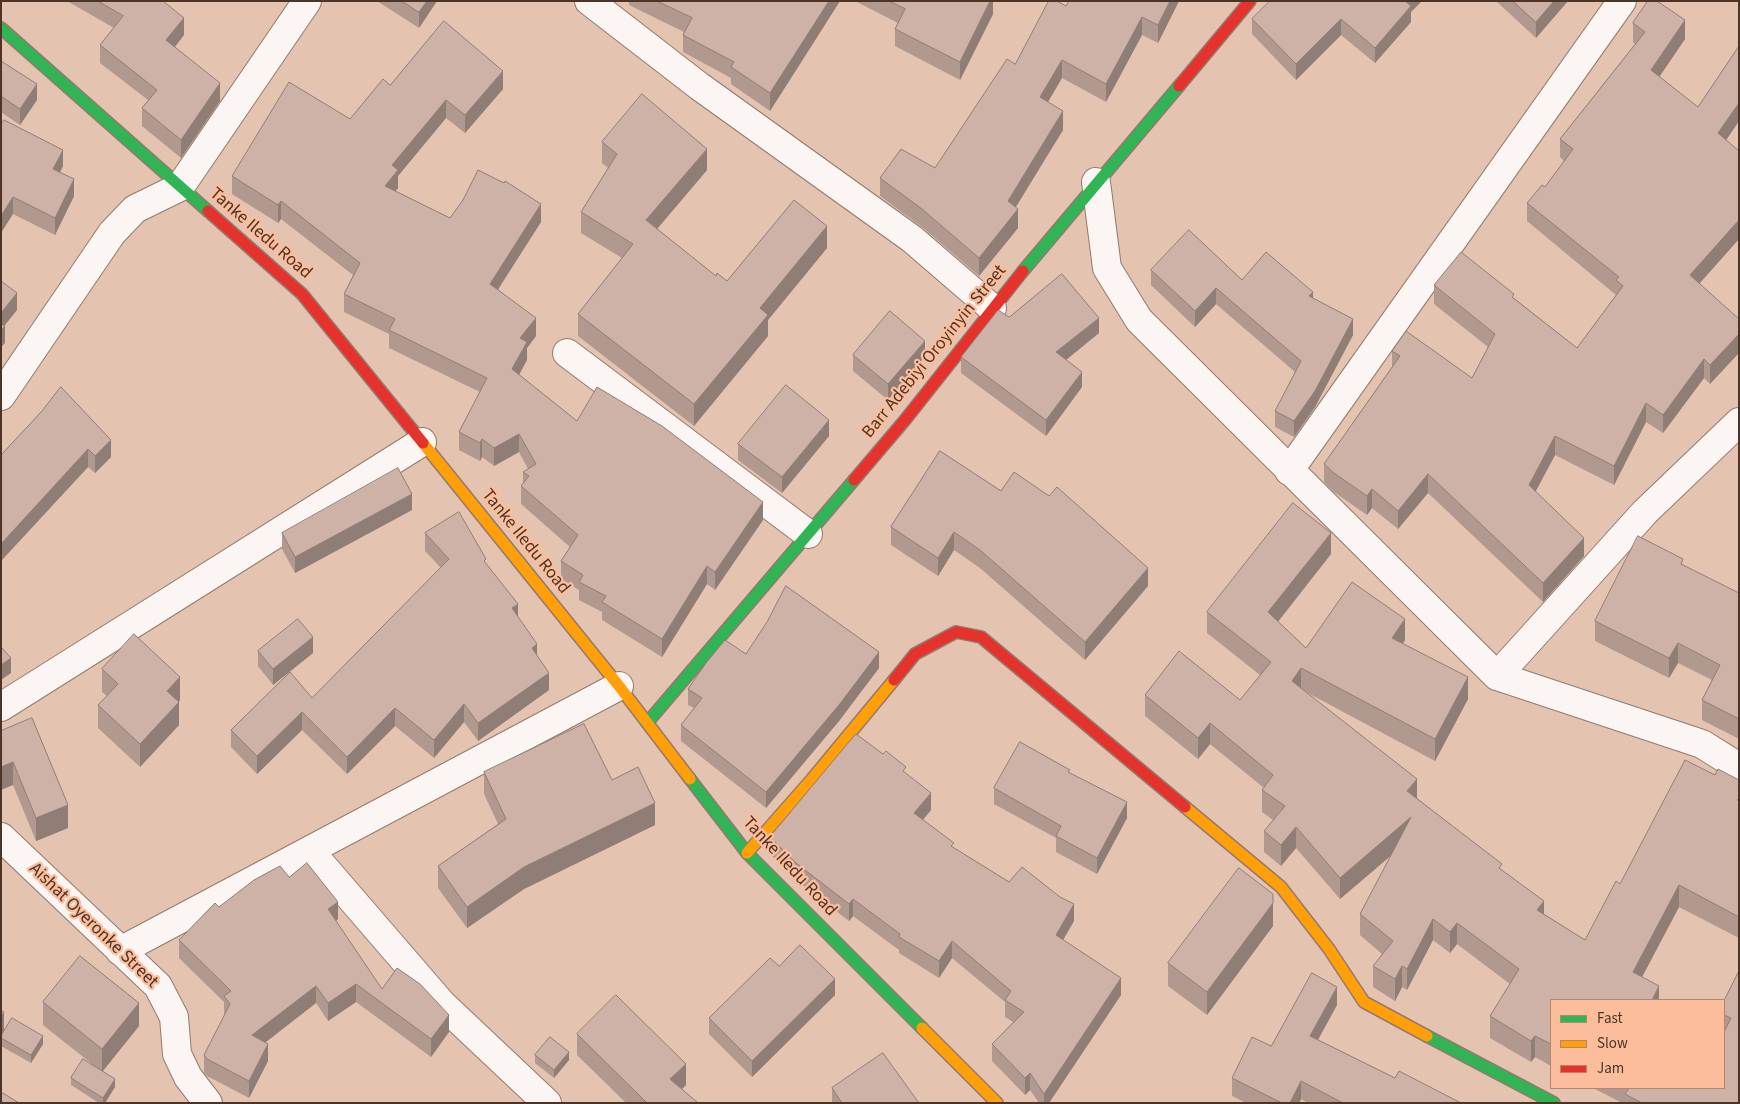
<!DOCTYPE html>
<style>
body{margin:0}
#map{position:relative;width:1740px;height:1104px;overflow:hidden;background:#e5c3b1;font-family:"Source Sans 3",sans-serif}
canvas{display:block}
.frame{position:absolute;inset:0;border:2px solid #4d3426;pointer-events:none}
.legend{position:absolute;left:1550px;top:999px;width:175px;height:90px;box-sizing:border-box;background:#fbbd9b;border:1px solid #b5866c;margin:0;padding:6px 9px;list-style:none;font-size:15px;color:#4d3426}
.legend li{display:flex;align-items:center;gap:10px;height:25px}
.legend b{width:25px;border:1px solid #b5866c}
</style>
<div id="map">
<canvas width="1740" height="1104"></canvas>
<div class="frame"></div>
<ul class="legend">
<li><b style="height:6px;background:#30b455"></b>Fast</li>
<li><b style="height:6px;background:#ff9f0a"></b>Slow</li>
<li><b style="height:6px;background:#e5322d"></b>Jam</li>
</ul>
</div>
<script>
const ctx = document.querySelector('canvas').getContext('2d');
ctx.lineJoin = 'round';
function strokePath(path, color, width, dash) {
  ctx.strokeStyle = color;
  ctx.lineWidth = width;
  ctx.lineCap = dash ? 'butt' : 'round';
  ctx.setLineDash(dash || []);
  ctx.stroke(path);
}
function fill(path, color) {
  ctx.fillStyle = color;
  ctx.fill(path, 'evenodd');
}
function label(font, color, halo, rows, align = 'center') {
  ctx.font = font + ' "Source Sans 3",sans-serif';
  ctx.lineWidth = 4.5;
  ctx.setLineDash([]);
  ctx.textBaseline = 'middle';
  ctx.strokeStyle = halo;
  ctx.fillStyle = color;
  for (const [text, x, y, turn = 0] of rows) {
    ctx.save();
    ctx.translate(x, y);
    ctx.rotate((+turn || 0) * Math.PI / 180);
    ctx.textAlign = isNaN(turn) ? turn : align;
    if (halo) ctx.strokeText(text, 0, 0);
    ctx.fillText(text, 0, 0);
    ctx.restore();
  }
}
const street = new Path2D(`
 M 589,1 L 699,86 L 912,239 L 992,308
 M 1096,182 L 1107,268 L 1139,320 L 1497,676 L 1702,744 L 1739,767
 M 567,353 L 808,534
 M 1,396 L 112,233 L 135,209 L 180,187 L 307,1
 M 1289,471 L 1622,1
 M 1497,676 L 1645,512 L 1739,422
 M 1,707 L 422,442
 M 1,837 L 158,986 L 174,1017 L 177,1054 L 188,1077 L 208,1103
 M 310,851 L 442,1004 L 547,1103
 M 120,951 L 619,686`);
const fast = new Path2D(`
 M 1,28 L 208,211
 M 1023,271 L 1179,86
 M 647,723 L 854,480
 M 690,779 L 747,853 L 922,1028
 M 1427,1036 L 1554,1103`);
const slow = new Path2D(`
 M 423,443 L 619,686 L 690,779
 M 1185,807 L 1281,887 L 1329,949 L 1364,1002 L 1427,1036
 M 747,853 L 812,779 L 894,680
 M 922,1028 L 997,1103`);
const jam = new Path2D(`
 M 1179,86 L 1250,1
 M 208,211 L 302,294 L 423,443
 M 854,480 L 905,420 L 1023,271
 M 894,680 L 915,654 L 956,632 L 981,637 L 1185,807`);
strokePath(street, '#937a6c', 30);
strokePath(fast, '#937a6c', 14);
strokePath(slow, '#937a6c', 14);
strokePath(jam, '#937a6c', 14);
strokePath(street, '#fbf6f3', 28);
strokePath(fast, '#30b455', 11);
strokePath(slow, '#ff9f0a', 11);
strokePath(jam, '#e5322d', 11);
fill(new Path2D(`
 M 67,1 L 163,1 L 184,35 L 175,47 L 220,101 L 181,158 L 142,126 L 142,108 L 148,100 L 100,63 L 100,45 L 114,28 Z
 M 377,1 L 437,1 L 419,28 Z
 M 629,1 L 840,1 L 770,111 L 731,84 L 731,78 L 683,52 L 683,35 L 684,32 L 629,5 Z
 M 855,1 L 993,1 L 993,14 L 960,80 L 895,46 L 895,29 L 898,23 Z
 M 1069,1 L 1179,1 L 1158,43 L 1142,35 L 1106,102 L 1062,78 L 1048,102 L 1063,130 L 1015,207 L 1018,228 L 979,276 L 922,227 L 880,196 L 880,178 L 935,168 L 1015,64 L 1066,6 Z
 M 1496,1 L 1568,1 L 1536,38 Z
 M 1411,12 L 1411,22 L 1375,63 L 1341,35 L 1296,80 L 1252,34 L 1252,19 Z
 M 1633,23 L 1685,39 L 1659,77 L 1698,107 L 1739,46 L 1739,121 L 1726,140 L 1739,151 L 1739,239 L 1699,284 L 1739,319 L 1710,384 L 1704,378 L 1663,433 L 1646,422 L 1614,485 L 1555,455 L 1535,492 L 1584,556 L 1543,602 L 1428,493 L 1398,529 L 1372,508 L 1367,515 L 1334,492 L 1324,482 L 1324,464 L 1392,367 L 1392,351 L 1472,378 L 1488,347 L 1434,304 L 1434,285 L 1514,298 L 1577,348 L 1616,295 L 1527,221 L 1527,203 L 1545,187 L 1564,161 L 1560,157 L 1560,139 L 1635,44 L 1633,42 Z
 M 1,61 L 37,100 L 20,125 L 1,112 Z
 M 390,85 L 503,89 L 465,133 L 446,118 L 398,176 L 398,188 L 395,191 L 450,218 L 541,222 L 498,289 L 536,336 L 527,348 L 527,360 L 519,375 L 577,421 L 763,520 L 715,590 L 707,584 L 662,657 L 602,620 L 602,612 L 579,600 L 579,590 L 561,579 L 561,561 L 570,547 L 521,504 L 521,486 L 523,483 L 523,472 L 528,469 L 519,452 L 494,466 L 482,457 L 480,461 L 459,450 L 459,432 L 480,392 L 389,348 L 389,334 L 344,312 L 344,294 L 353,275 L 281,219 L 278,223 L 232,194 L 232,176 L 350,119 Z
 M 1,125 L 63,166 L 60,172 L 74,196 L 55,235 L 13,214 Z
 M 602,142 L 707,170 L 657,229 L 716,276 L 727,281 L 827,248 L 768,320 L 768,336 L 694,426 L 578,336 L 578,314 L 622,258 L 581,233 L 581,212 L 608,168 L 602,163 Z
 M 1151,270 L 1242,280 L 1313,298 L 1353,335 L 1315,407 L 1294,437 L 1275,427 L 1275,411 L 1295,372 L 1216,304 L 1195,327 L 1151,285 Z
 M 1009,317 L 1099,333 L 1066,360 L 1082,387 L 1046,436 L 961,373 L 961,357 Z
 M 853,355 L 925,356 L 888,400 L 853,371 Z
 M 42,411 L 111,457 L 95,473 L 88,467 L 1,561 L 1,455 Z
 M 829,436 L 782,493 L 738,460 L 738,444 Z
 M 940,451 L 1148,586 L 1085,660 L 980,568 L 954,550 L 938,576 L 891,545 L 891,527 Z
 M 412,510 L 295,573 L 282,549 L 282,533 Z
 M 425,533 L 486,564 L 518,617 L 537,656 L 549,690 L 478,741 L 464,722 L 434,758 L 395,726 L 347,774 L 302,730 L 257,774 L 231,747 L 231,730 L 312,698 L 441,568 L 425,551 Z
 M 1331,554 L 1278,622 L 1306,648 L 1405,640 L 1403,644 L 1468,699 L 1435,761 L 1306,692 L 1417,798 L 1502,870 L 1544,914 L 1585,940 L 1620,884 L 1715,775 L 1739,780 L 1739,938 L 1679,907 L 1642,977 L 1659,1000 L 1551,1000 L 1551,1066 L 1535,1057 L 1531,1062 L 1490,1038 L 1490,1016 L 1510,984 L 1457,944 L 1450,953 L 1433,940 L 1407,990 L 1402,987 L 1395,1001 L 1373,987 L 1373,966 L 1382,954 L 1360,935 L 1360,914 L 1391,856 L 1340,899 L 1296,848 L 1281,866 L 1264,852 L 1264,831 L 1273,820 L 1262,812 L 1262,790 L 1264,788 L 1210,744 L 1198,759 L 1145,716 L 1145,695 L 1240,700 L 1260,675 L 1207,633 L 1207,612 Z
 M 1683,566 L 1739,593 L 1739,739 L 1702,720 L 1702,700 L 1712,680 L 1678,663 L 1669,678 L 1595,641 L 1595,621 Z
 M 258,651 L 313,653 L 273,685 L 258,666 Z
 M 746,654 L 879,668 L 839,721 L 766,808 L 681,741 L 681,725 L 694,708 L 688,705 L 688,689 Z
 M 102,669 L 180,700 L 179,702 L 179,725 L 140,767 L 98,728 L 98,705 L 107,696 L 102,692 Z
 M 1,731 L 68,828 L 36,841 L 13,785 Z
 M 484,772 L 612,780 L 655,825 L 524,889 L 467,928 L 438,888 L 438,866 L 498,824 L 484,794 Z
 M 1070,773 L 1127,818 L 1097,874 L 1056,852 L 1056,838 L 994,804 L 994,788 Z
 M 906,774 L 931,810 L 923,820 L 954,848 L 1074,921 L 1063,940 L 1121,995 L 1049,1103 L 1039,1103 L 1030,1090 L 1025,1095 L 992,1061 L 992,1044 L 1013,1022 L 1005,1017 L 1005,1002 L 952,958 L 939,978 L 899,953 L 899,950 L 853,916 L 849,921 L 796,880 L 770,854 L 770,837 Z
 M 289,877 L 338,919 L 336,921 L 382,989 L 449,1032 L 431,1057 L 356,1002 L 328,1021 L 316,1003 L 265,1042 L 268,1061 L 249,1098 L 207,1076 L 204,1073 L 204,1055 L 225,1015 L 224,1014 L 224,1002 L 179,958 L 179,940 L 219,907 Z
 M 1273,926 L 1207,1015 L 1168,986 L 1168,963 Z
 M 779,966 L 835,995 L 752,1077 L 709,1034 L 709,1018 Z
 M 1739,971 L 1739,1103 L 1622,1103 L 1593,1088 L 1724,1088 L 1724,1001 Z
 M 43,1002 L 139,1026 L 103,1071 L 115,1087 L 105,1103 L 99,1103 L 71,1085 L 71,1078 L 92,1064 L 43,1025 Z
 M 1337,1005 L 1318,1040 L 1395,1078 L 1461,1103 L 1308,1103 L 1301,1099 L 1299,1103 L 1246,1103 L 1232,1096 L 1232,1078 L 1271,1046 Z
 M 1,1010 L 4,1031 L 43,1044 L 31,1063 L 1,1046 Z
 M 577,1034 L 686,1085 L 682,1089 L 698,1103 L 626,1103 L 577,1055 Z
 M 535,1055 L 569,1060 L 554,1078 L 535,1063 Z
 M 832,1088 L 919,1103 L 832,1103 Z`), '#b19990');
fill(new Path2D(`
 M 427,1 L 437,1 L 419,28 L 419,12 Z
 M 829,1 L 840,1 L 770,111 L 770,93 Z
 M 990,1 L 993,1 L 993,14 L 960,80 L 960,62 Z
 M 1170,1 L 1179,1 L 1158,43 L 1158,25 Z
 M 1405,1 L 1422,1 L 1411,12 L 1411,22 L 1375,63 L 1375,48 Z
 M 1554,1 L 1568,1 L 1536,38 L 1536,22 Z
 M 1142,17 L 1142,35 L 1106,102 L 1106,84 Z
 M 184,18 L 184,35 L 166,58 L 166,40 Z
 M 1341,19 L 1341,35 L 1296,80 L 1296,64 Z
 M 1685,20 L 1685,39 L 1651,89 L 1651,70 Z
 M 1062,60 L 1062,78 L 1040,115 L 1040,97 Z
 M 503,71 L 503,89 L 465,133 L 465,115 Z
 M 220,83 L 220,101 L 181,158 L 181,140 Z
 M 37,84 L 37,100 L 20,125 L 20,109 Z
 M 446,100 L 446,118 L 398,176 L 398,188 L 385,204 L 385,186 L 392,165 Z
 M 1739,103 L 1739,121 L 1718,152 L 1718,133 Z
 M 1063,111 L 1063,130 L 1008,220 L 1008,201 Z
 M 707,149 L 707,170 L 646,242 L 646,220 Z
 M 63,150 L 63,166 L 53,186 L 53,169 Z
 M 74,179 L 74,196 L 55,235 L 55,218 Z
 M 13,197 L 13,214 L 1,233 L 1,216 Z
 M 281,201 L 281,219 L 278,223 L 278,205 Z
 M 541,204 L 541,222 L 490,302 L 490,284 Z
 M 1018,209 L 1018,228 L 979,276 L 979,258 Z
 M 1739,220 L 1739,239 L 1690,294 L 1690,275 Z
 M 827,226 L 827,248 L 768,320 L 768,336 L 694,426 L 694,404 L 760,308 Z
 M 1216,288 L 1216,304 L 1195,327 L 1195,311 Z
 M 1313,292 L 1313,307 L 1309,296 Z
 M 17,293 L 17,310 L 1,330 L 1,313 Z
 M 536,318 L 536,336 L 527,348 L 527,360 L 512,387 L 512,369 L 520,338 Z
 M 1099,318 L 1099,333 L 1056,368 L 1056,352 Z
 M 1353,319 L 1353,335 L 1315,407 L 1294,437 L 1294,421 Z
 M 5,326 L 5,343 L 1,347 L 1,330 Z
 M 1739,334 L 1739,353 L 1710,384 L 1710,365 Z
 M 925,341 L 925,356 L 888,400 L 888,384 Z
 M 1704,359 L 1704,378 L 1663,433 L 1663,415 Z
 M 1082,372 L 1082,387 L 1046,436 L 1046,420 Z
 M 1646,403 L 1646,422 L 1614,485 L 1614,466 Z
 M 829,420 L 829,436 L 782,493 L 782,477 Z
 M 519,434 L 519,452 L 494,466 L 494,448 Z
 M 1555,436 L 1555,455 L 1529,504 L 1529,485 Z
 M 482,439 L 482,457 L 480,461 L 480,443 Z
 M 111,440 L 111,457 L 95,473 L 95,456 Z
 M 88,449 L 88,467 L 1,561 L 1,544 Z
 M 1428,474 L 1428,493 L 1398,529 L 1398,511 Z
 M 1372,489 L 1372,508 L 1367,515 L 1367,496 Z
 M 412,494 L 412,510 L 295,573 L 295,557 Z
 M 763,502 L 763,520 L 715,590 L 715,572 Z
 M 954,532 L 954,550 L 938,576 L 938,558 Z
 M 1331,533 L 1331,554 L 1268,634 L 1268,612 Z
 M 1584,538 L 1584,556 L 1543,602 L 1543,583 Z
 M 707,566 L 707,584 L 662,657 L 662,639 Z
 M 1148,568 L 1148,586 L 1085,660 L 1085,642 Z
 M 518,604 L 518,621 L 512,608 Z
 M 1405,619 L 1405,640 L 1392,659 L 1392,638 Z
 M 313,637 L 313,653 L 273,685 L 273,669 Z
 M 1678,643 L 1678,663 L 1669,678 L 1669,658 Z
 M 537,644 L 537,662 L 532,648 Z
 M 879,652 L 879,668 L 839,721 L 766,808 L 766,792 Z
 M 11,658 L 11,673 L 1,680 L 1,665 Z
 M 1301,668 L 1301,690 L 1292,681 Z
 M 549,673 L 549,690 L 478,741 L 478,723 Z
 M 180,677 L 180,700 L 167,714 L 167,691 Z
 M 1468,677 L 1468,699 L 1435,761 L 1435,739 Z
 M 179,702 L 179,725 L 140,767 L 140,744 Z
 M 464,704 L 464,722 L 434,758 L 434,740 Z
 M 395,708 L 395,726 L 347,774 L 347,757 Z
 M 302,712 L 302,730 L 257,774 L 257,756 Z
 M 1210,723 L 1210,744 L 1198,759 L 1198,738 Z
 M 13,762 L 13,785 L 1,790 L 1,767 Z
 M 1417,779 L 1417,801 L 1407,791 Z
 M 931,793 L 931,810 L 914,830 L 914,813 Z
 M 1127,802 L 1127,818 L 1097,874 L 1097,858 Z
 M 655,803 L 655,825 L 524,889 L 467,928 L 467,907 L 524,867 Z
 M 68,805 L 68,828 L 36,841 L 36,818 Z
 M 1411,817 L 1411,838 L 1340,899 L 1340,878 Z
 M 1296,827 L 1296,848 L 1281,866 L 1281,845 Z
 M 1679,885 L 1679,907 L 1633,994 L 1633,972 Z
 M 853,899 L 853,916 L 849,921 L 849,904 Z
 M 1544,901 L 1544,923 L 1537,910 Z
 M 338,902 L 338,919 L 328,927 L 328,909 Z
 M 1273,903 L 1273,926 L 1207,1015 L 1207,992 Z
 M 1074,904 L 1074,921 L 1056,952 L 1056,935 Z
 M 1433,919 L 1433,940 L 1407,990 L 1407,969 Z
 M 1457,923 L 1457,944 L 1450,953 L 1450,932 Z
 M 952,941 L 952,958 L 939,978 L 939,961 Z
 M 1402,966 L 1402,987 L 1395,1001 L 1395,979 Z
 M 1121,978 L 1121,995 L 1049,1103 L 1044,1103 L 1044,1094 Z
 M 835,979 L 835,995 L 752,1077 L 752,1061 Z
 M 356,984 L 356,1002 L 328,1021 L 328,1003 Z
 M 316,986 L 316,1003 L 252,1053 L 252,1035 Z
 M 1659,986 L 1659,1000 L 1652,1000 Z
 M 1337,987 L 1337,1005 L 1310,1054 L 1310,1036 Z
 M 139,1003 L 139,1026 L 102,1072 L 102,1049 Z
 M 4,1012 L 4,1034 L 1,1038 L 1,1016 Z
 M 449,1015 L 449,1032 L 431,1057 L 431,1039 Z
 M 43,1036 L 43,1044 L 31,1063 L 31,1055 Z
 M 1535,1036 L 1535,1057 L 1531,1062 L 1531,1041 Z
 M 268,1044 L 268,1061 L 249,1098 L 249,1081 Z
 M 569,1052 L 569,1060 L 554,1078 L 554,1070 Z
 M 686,1064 L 686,1085 L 670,1100 L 670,1079 Z
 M 1030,1073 L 1030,1090 L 1025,1095 L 1025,1078 Z
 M 115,1079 L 115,1087 L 105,1103 L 103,1103 L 103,1098 Z
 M 1301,1081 L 1301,1099 L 1299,1103 L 1290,1103 Z`), '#907d76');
const building = new Path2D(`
 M 98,1 L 163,1 L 184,18 L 166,40 L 220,83 L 181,140 L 142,108 L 157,90 L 100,45 L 123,16 Z
 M 402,1 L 427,1 L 419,12 Z
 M 657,1 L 829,1 L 770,93 L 731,67 L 734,62 L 683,35 L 692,18 Z
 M 889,1 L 990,1 L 960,62 L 895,29 L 905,9 Z
 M 1049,1 L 1057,1 L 1066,6 L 1069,1 L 1170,1 L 1158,25 L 1142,17 L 1106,84 L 1062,60 L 1040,97 L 1063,111 L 1008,201 L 1018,209 L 979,258 L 922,209 L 880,178 L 901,149 L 935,168 L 1007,59 L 1015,64 Z
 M 1270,1 L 1405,1 L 1411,6 L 1375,48 L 1341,19 L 1296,64 L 1252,19 Z
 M 1513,1 L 1554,1 L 1536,22 Z
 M 1648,1 L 1657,1 L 1685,20 L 1651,70 L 1698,107 L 1739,46 L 1739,103 L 1718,133 L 1739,151 L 1739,220 L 1690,275 L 1739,319 L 1739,334 L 1710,365 L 1704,359 L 1663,415 L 1646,403 L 1614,466 L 1555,436 L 1529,485 L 1584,538 L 1543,583 L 1428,474 L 1398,511 L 1372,489 L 1367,496 L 1334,473 L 1324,464 L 1400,356 L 1392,351 L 1406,331 L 1472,378 L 1495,334 L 1434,285 L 1461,252 L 1514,294 L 1512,297 L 1577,348 L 1623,286 L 1616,280 L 1619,277 L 1527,203 L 1542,185 L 1545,187 L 1573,149 L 1560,139 L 1645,32 L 1633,23 Z
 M 444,21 L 503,71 L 465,115 L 446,100 L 392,165 L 398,170 L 385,186 L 450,218 L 463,200 L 478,170 L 504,183 L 505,181 L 541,204 L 490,284 L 536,318 L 520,338 L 527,342 L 512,369 L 577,421 L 597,387 L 662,426 L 763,502 L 715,572 L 707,566 L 662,639 L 602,602 L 606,596 L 579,582 L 583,575 L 561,561 L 578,535 L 521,486 L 529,476 L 523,472 L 536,464 L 519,434 L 494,448 L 482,439 L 480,443 L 459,432 L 487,378 L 389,330 L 395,319 L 344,294 L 360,263 L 281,201 L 278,205 L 232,176 L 289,82 L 350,119 L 383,79 L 390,85 Z
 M 1,61 L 37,84 L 20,109 L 1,96 Z
 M 642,94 L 707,149 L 646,220 L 716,276 L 717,273 L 727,281 L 794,200 L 827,226 L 760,308 L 768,315 L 694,404 L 578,314 L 633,244 L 581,212 L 617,154 L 602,142 Z
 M 4,120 L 63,150 L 53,169 L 74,179 L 55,218 L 13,197 L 1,216 L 1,125 Z
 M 1189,230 L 1242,280 L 1266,252 L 1313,292 L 1309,296 L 1353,319 L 1315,391 L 1294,421 L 1275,411 L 1301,361 L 1216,288 L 1195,311 L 1151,270 Z
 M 1062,274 L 1099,318 L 1056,352 L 1082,372 L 1046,420 L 961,357 L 998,310 L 1009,317 Z
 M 1,281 L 17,293 L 1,313 Z
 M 890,311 L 925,341 L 888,384 L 853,355 Z
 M 1,324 L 5,326 L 1,330 Z
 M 786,385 L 829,420 L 782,477 L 738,444 Z
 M 61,387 L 111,440 L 95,456 L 88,449 L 1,544 L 1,455 L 42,411 Z
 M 940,451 L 1001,491 L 1014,472 L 1049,496 L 1057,487 L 1148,568 L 1085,642 L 980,550 L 954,532 L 938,558 L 891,527 Z
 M 398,468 L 412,494 L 295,557 L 282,533 Z
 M 1293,503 L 1331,533 L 1268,612 L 1306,648 L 1352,582 L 1405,619 L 1392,638 L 1468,677 L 1435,739 L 1301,668 L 1292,681 L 1417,779 L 1407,791 L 1502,864 L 1499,868 L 1544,901 L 1537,910 L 1585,940 L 1616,881 L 1620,884 L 1685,760 L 1715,775 L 1718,769 L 1739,780 L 1739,798 L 1737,800 L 1739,801 L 1739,917 L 1679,885 L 1633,972 L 1659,986 L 1652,1000 L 1551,1000 L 1551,1044 L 1535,1036 L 1531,1041 L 1490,1016 L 1519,969 L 1457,923 L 1450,932 L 1433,919 L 1407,969 L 1402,966 L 1395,979 L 1373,966 L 1393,941 L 1360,914 L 1411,817 L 1340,878 L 1296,827 L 1281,845 L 1264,831 L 1285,806 L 1262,790 L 1273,775 L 1210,723 L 1198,738 L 1145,695 L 1179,651 L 1240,700 L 1271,662 L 1207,612 Z
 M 459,512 L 486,559 L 484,561 L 518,604 L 512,608 L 537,644 L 532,648 L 549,673 L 478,723 L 464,704 L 434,740 L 395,708 L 347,757 L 302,712 L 257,756 L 231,730 L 290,672 L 312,698 L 449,559 L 425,533 Z
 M 1638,536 L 1683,559 L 1681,564 L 1739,593 L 1739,719 L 1702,700 L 1720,665 L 1678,643 L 1669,658 L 1595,621 Z
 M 786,586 L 879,652 L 839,705 L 766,792 L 681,725 L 702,698 L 688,689 L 706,663 L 725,640 L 746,654 L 767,622 Z
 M 298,619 L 313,637 L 273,669 L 258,651 Z
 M 134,634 L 180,677 L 167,691 L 179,702 L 140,744 L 98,705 L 118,684 L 102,669 Z
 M 1,647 L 11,658 L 1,665 Z
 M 32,718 L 68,805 L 36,818 L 13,762 L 1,767 L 1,731 Z
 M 584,724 L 612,780 L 638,767 L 655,803 L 524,867 L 467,907 L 438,866 L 506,819 L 484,772 Z
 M 856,734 L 883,754 L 886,751 L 906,767 L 903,771 L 931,793 L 914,813 L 954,843 L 951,846 L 1009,882 L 1022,867 L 1060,897 L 1074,904 L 1056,935 L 1121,978 L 1044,1094 L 1030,1073 L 1025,1078 L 992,1044 L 1024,1012 L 1005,1000 L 1011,991 L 952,941 L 939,961 L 899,937 L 900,934 L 853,899 L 849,904 L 796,863 L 770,837 Z
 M 1020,742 L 1070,770 L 1068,772 L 1127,802 L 1097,858 L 1056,836 L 1061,826 L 994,788 Z
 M 307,863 L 338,902 L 328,909 L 382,989 L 397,968 L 420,984 L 449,1015 L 431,1039 L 356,984 L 328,1003 L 316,986 L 252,1035 L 268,1044 L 249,1081 L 207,1059 L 204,1055 L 230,1004 L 224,996 L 231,991 L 179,940 L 215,903 L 219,907 L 254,880 L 280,866 L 289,877 Z
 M 1239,868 L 1273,894 L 1273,903 L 1207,992 L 1168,963 Z
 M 800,945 L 835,979 L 752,1061 L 709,1018 L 770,958 L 779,966 Z
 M 80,956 L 139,1003 L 102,1049 L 43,1002 Z
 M 1739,971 L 1739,1103 L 1642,1103 L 1625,1094 L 1629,1088 L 1724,1088 L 1724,1032 L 1731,1018 L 1724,1015 L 1724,1001 Z
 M 1312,973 L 1337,987 L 1310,1036 L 1395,1078 L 1399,1071 L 1461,1103 L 1343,1103 L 1301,1081 L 1290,1103 L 1282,1103 L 1232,1078 L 1252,1037 L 1271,1046 Z
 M 616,995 L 686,1064 L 670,1079 L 698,1103 L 647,1103 L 577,1034 Z
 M 1,1010 L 4,1012 L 1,1016 Z
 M 12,1018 L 43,1036 L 31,1055 L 1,1038 L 1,1036 Z
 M 550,1037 L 569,1052 L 554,1070 L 535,1055 Z
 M 883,1053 L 919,1103 L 842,1103 L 832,1088 Z
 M 83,1059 L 115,1079 L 103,1098 L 71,1078 Z
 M 1,1092 L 19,1103 L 1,1103 Z`);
fill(building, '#ceb2a8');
strokePath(building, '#907d76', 1);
label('18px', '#4d3426', '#fbbd9b', [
 ["Tanke Iledu Road",260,234,41],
 ["Barr Adebiyi Oroyinyin Street",935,352,-51],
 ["Tanke Iledu Road",525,542,51],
 ["Tanke Iledu Road",789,867,47],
 ["Aishat Oyeronke Street",93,926,44]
]);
</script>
